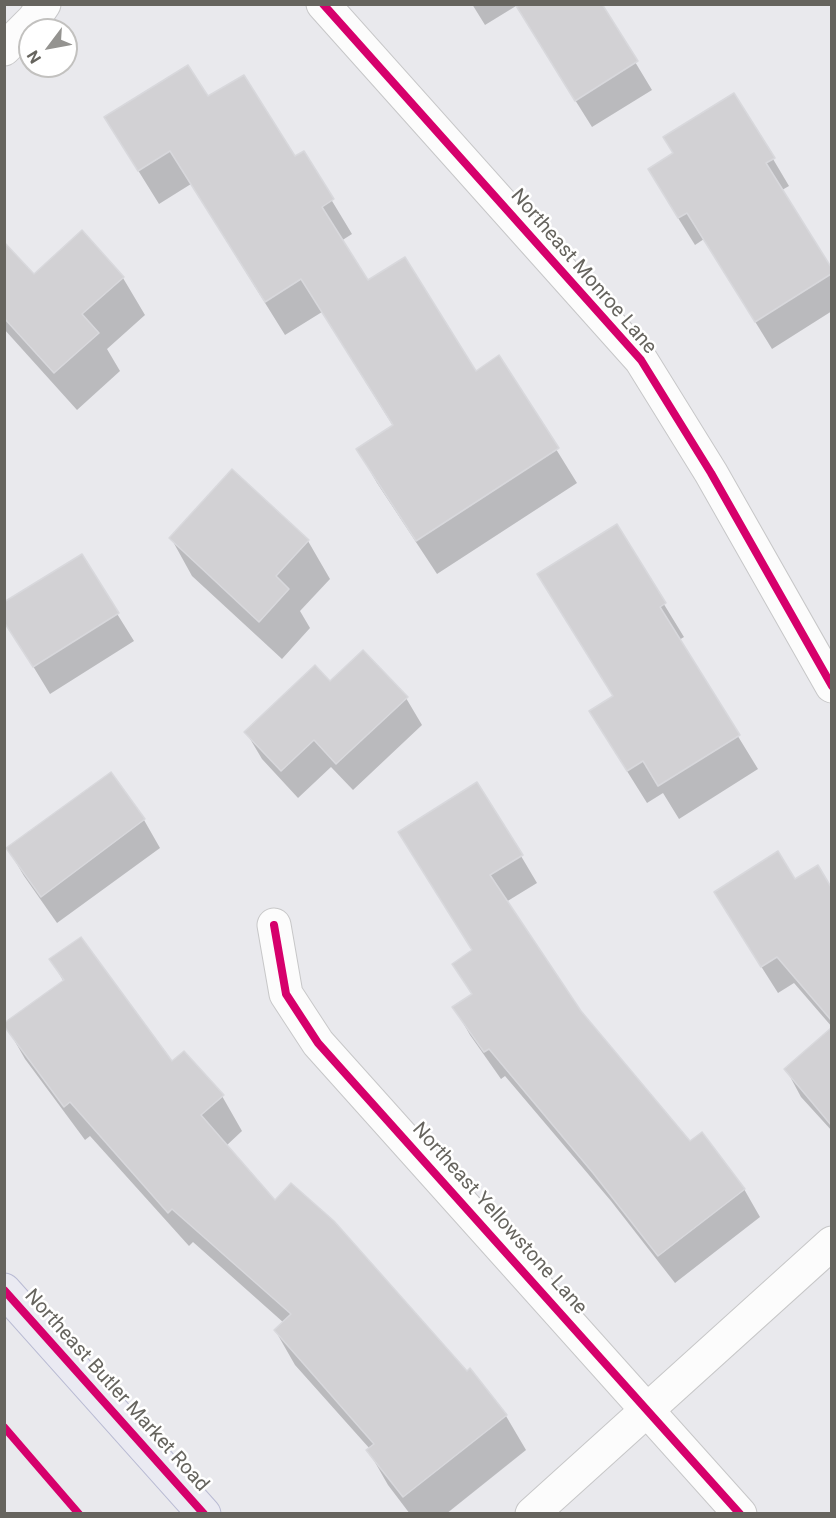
<!DOCTYPE html>
<style>
body{margin:0}
#map{position:relative;width:836px;height:1518px;overflow:hidden;background:#e9e9ed;font-family:Roboto,sans-serif}
canvas{display:block}
.frame{position:absolute;inset:0;border:6px solid #66645e;pointer-events:none}
.north{position:absolute;left:18px;top:18px;width:60px;height:60px;box-sizing:border-box;background:#fff;border:2px solid #c2c1bf;border-radius:50%;rotate:238deg;font-size:16px;font-weight:700;line-height:24px;text-align:center;color:#66645e}
.north::after{content:'';display:block;margin:auto;width:21px;height:27px;background:#949390;clip-path:polygon(50% 0,100% 100%,50% 72%,0 100%)}
</style>
<div id="map">
<canvas width="836" height="1518"></canvas>
<div class="frame"></div>
<div class="north">N</div>
</div>
<script>
const ctx = document.querySelector('canvas').getContext('2d');
ctx.lineJoin = 'round';
function fill(path, color) {
  ctx.fillStyle = color;
  ctx.fill(path, 'evenodd');
}
function strokePath(path, color, width, dash) {
  ctx.strokeStyle = color;
  ctx.lineWidth = width;
  ctx.lineCap = dash ? 'butt' : 'round';
  ctx.setLineDash(dash || []);
  ctx.stroke(path);
}
function label(font, color, halo, rows, align = 'center') {
  ctx.font = font + ' Roboto,sans-serif';
  ctx.lineWidth = 5;
  ctx.setLineDash([]);
  ctx.textBaseline = 'middle';
  ctx.strokeStyle = halo;
  ctx.fillStyle = color;
  for (const [text, x, y, turn = 0] of rows) {
    ctx.save();
    ctx.translate(x, y);
    ctx.rotate((+turn || 0) * Math.PI / 180);
    ctx.textAlign = isNaN(turn) ? turn : align;
    if (halo) ctx.strokeText(text, 0, 0);
    ctx.fillText(text, 0, 0);
    ctx.restore();
  }
}
fill(new Path2D(`
 M 472,4 L 600,4 L 652,90 L 592,127 L 516,6 L 485,25 Z
 M 208,98 L 295,158 L 303,153 L 352,234 L 341,241 L 367,282 L 475,373 L 499,357 L 577,483 L 437,574 L 377,483 L 358,450 L 393,426 L 322,312 L 285,335 L 191,184 L 159,204 L 126,151 Z
 M 674,154 L 773,159 L 789,186 L 782,190 L 832,270 L 832,311 L 772,349 L 704,239 L 695,245 L 665,197 Z
 M 5,244 L 33,277 L 123,278 L 145,315 L 107,349 L 120,371 L 77,410 L 4,329 Z
 M 232,471 L 308,541 L 330,579 L 300,611 L 310,628 L 282,659 L 192,576 L 171,538 Z
 M 616,526 L 684,637 L 679,640 L 758,769 L 679,819 L 663,793 L 647,803 L 610,744 L 614,697 Z
 M 81,556 L 134,641 L 50,694 L 14,635 Z
 M 330,683 L 406,698 L 422,725 L 353,790 L 331,767 L 298,798 L 262,759 L 246,732 Z
 M 110,774 L 144,820 L 160,848 L 57,923 L 24,876 L 8,849 Z
 M 521,856 L 537,883 L 506,902 L 580,1012 L 690,1143 L 744,1189 L 760,1217 L 675,1283 L 611,1201 L 505,1076 L 501,1079 L 470,1035 L 454,1007 L 472,995 L 454,964 L 473,951 L 416,860 Z
 M 817,867 L 832,890 L 832,1027 L 794,983 L 778,993 L 731,919 Z
 M 51,960 L 172,1064 L 222,1096 L 242,1131 L 226,1146 L 275,1202 L 506,1416 L 526,1450 L 446,1514 L 410,1514 L 388,1485 L 368,1450 L 370,1449 L 295,1365 L 275,1330 L 284,1323 L 193,1242 L 189,1246 L 90,1136 L 85,1140 L 25,1059 L 5,1024 L 64,982 Z
 M 832,1030 L 832,1131 L 801,1097 L 786,1069 Z`), '#0003');
const building = new Path2D(`
 M 515,4 L 602,4 L 638,61 L 575,101 Z
 M 188,65 L 208,96 L 244,75 L 295,156 L 304,151 L 334,199 L 322,207 L 368,280 L 405,257 L 476,371 L 499,355 L 559,448 L 416,541 L 356,449 L 393,425 L 301,279 L 265,302 L 170,151 L 138,171 L 104,117 Z
 M 734,93 L 775,158 L 766,163 L 831,267 L 831,274 L 755,322 L 687,213 L 678,218 L 648,169 L 673,153 L 663,137 Z
 M 82,230 L 124,277 L 82,314 L 99,333 L 54,373 L 4,318 L 4,242 L 34,274 Z
 M 232,469 L 309,540 L 276,576 L 289,589 L 259,622 L 169,538 Z
 M 617,524 L 666,603 L 660,607 L 740,735 L 658,786 L 643,761 L 627,771 L 589,711 L 613,696 L 537,574 Z
 M 82,554 L 119,613 L 33,667 L 4,622 L 4,602 Z
 M 363,650 L 408,697 L 336,764 L 314,740 L 281,771 L 244,732 L 315,665 L 330,681 Z
 M 111,772 L 145,819 L 41,897 L 6,848 Z
 M 477,782 L 523,855 L 490,875 L 581,1011 L 690,1141 L 702,1132 L 745,1189 L 658,1256 L 593,1173 L 489,1049 L 484,1052 L 452,1007 L 472,994 L 452,964 L 472,950 L 398,832 Z
 M 778,851 L 795,879 L 818,865 L 831,887 L 831,1020 L 777,957 L 761,967 L 714,892 Z
 M 81,937 L 172,1061 L 184,1051 L 224,1095 L 201,1115 L 275,1200 L 291,1183 L 334,1221 L 467,1371 L 470,1368 L 507,1415 L 403,1497 L 366,1450 L 374,1444 L 274,1330 L 291,1314 L 172,1209 L 168,1213 L 70,1102 L 64,1107 L 4,1026 L 4,1023 L 64,980 L 49,959 Z
 M 831,1028 L 831,1125 L 784,1069 Z`);
fill(building, '#d2d1d4');
strokePath(building, '#d8d8dc', 1.5);
const minor = new Path2D(`
 M 323,4 L 641,360 L 711,473 L 832,686
 M 4,49 L 34,19 L 44,4
 M 274,925 L 286,994 L 318,1043 L 740,1514
 M 532,1514 L 832,1243`);
const major = new Path2D(`
 M 4,1290 L 204,1514`);
strokePath(minor, '#c7c7c8', 35);
strokePath(major, '#b9bbd3', 35);
strokePath(minor, '#fcfcfc', 33);
strokePath(major, '#eaeaf2', 33);
strokePath(new Path2D(`
 M 323,4 L 641,360 L 711,473 L 832,686
 M 274,925 L 286,994 L 318,1043 L 740,1514
 M 4,1290 L 204,1514
 M 4,1427 L 79,1514`), '#d6006c', 8);
label('20px', '#66645e', '#fff', [
 ["Northeast Monroe Lane",583,272,49],
 ["Northeast Yellowstone Lane",499,1219,48],
 ["Northeast Butler Market Road",116,1391,48]
]);
</script>
